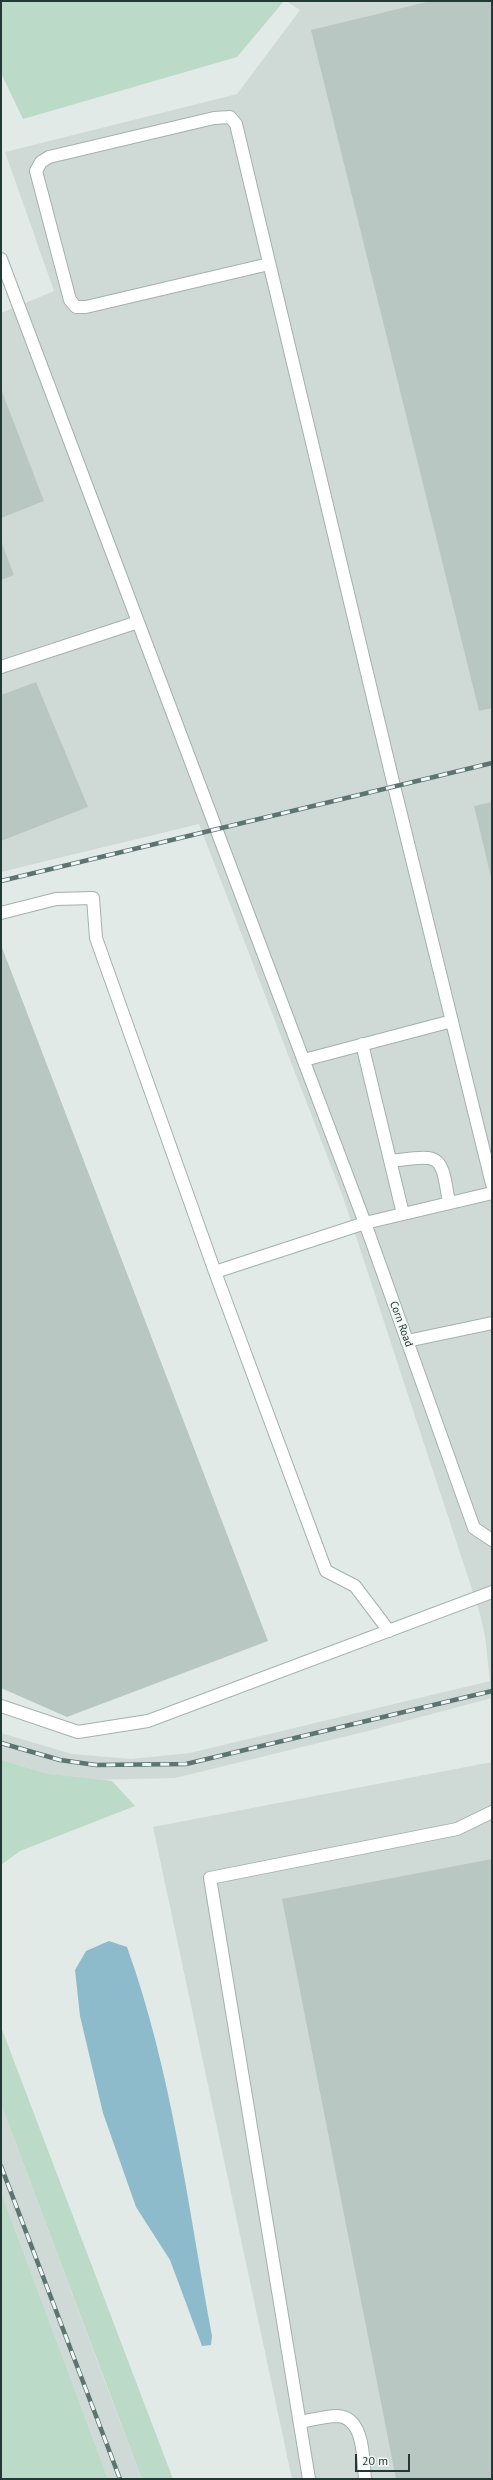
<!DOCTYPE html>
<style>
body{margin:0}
#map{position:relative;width:493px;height:2480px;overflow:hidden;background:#e1eae7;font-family:"PT Sans",sans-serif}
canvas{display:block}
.frame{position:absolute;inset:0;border:2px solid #233935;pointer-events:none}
.scale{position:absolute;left:355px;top:2454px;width:55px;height:18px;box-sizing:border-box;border:2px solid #233935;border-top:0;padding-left:5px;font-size:12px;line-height:14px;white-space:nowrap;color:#233935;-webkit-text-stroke:3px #f1f7f5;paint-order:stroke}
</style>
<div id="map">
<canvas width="493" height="2480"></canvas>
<div class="frame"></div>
<div class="scale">20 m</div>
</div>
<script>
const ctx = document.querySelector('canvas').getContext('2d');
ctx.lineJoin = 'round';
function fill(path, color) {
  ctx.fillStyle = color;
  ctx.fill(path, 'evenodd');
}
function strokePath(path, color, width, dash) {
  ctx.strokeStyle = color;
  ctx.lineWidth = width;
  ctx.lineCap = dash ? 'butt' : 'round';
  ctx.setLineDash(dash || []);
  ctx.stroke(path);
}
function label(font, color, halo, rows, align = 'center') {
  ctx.font = font + ' "PT Sans",sans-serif';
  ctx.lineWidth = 3.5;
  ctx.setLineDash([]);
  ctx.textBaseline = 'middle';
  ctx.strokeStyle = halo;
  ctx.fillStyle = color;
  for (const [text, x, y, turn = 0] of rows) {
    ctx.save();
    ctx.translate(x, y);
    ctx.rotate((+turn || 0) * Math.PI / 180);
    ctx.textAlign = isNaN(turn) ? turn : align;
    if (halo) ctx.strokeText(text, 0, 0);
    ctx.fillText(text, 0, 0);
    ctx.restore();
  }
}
fill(new Path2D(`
 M 286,1 L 492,1 L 492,1698 L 368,1731 L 175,1778 L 94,1780 L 49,1774 L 1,1760 L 1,1733 L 72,1754 L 131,1759 L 190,1753 L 490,1681 L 485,1636 L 480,1614 L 343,1197 L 199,824 L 1,872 L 1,313 L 54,291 L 5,152 L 237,94 L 300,10 Z
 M 492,1762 L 492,2479 L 292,2479 L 153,1827 Z
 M 1,2104 L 110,2395 L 142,2479 L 108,2479 L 1,2192 Z`), '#cfdad6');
fill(new Path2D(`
 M 1,1 L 284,1 L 237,57 L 23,119 L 1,73 Z
 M 1,1760 L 49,1774 L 112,1781 L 135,1806 L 20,1851 L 1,1865 Z
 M 1,2027 L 173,2479 L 142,2479 L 1,2104 Z
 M 1,2192 L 108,2479 L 1,2479 Z`), '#bbdac7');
fill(new Path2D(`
 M 109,1941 L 127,1947 C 172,2072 188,2206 212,2336 L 211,2345 L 202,2346 L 170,2260 L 136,2207 L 103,2113 L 80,2016 L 75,1970 L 86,1951 Z`), '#8dbbcb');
fill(new Path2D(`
 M 431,1 L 492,1 L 492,708 L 479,711 L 311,30 Z
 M 1,389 L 44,501 L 1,518 Z
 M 1,541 L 14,575 L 1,580 Z
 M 36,682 L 88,807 L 1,841 L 1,695 Z
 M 492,802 L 492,877 L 491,877 L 474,806 Z
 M 1,945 L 268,1641 L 67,1717 L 1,1688 Z
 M 492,1859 L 492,2479 L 396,2479 L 282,1899 Z`), '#b9c7c3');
const minor = new Path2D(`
 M 1,259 L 365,1223 L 474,1528 L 492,1540
 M 269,264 L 86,307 L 76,307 L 70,300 L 36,171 L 41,162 L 49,157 L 214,118 L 230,117 L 236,124 L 394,786 L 492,1184
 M 1,667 L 138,622
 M 1,913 L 56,899 L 93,898 L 96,938 L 215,1272 L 326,1571 L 355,1586 L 389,1631
 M 362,1044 L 403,1214
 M 304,1060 L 452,1021
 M 391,1161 C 441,1155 441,1152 449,1203
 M 215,1272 L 365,1223 L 492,1193
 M 407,1341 L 492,1323
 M 1,1706 L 78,1732 L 148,1721 L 492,1592
 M 300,2422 C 312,2420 325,2416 337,2416 C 365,2417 363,2460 365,2479
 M 309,2479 L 210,1878 L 457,1829 L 492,1812`);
strokePath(minor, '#a4b1ae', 14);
strokePath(minor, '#fff', 12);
const rail = new Path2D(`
 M 1,881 L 492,763
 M 1,1743 L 60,1760 L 96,1765 L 186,1764 L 492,1691
 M 1,2166 L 120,2479`);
strokePath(rail, '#5d7571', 4.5);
strokePath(rail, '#f1f7f5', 3, [9]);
label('11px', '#233935', '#f1f7f5', [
 ["Corn Road",401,1324,70]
]);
</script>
